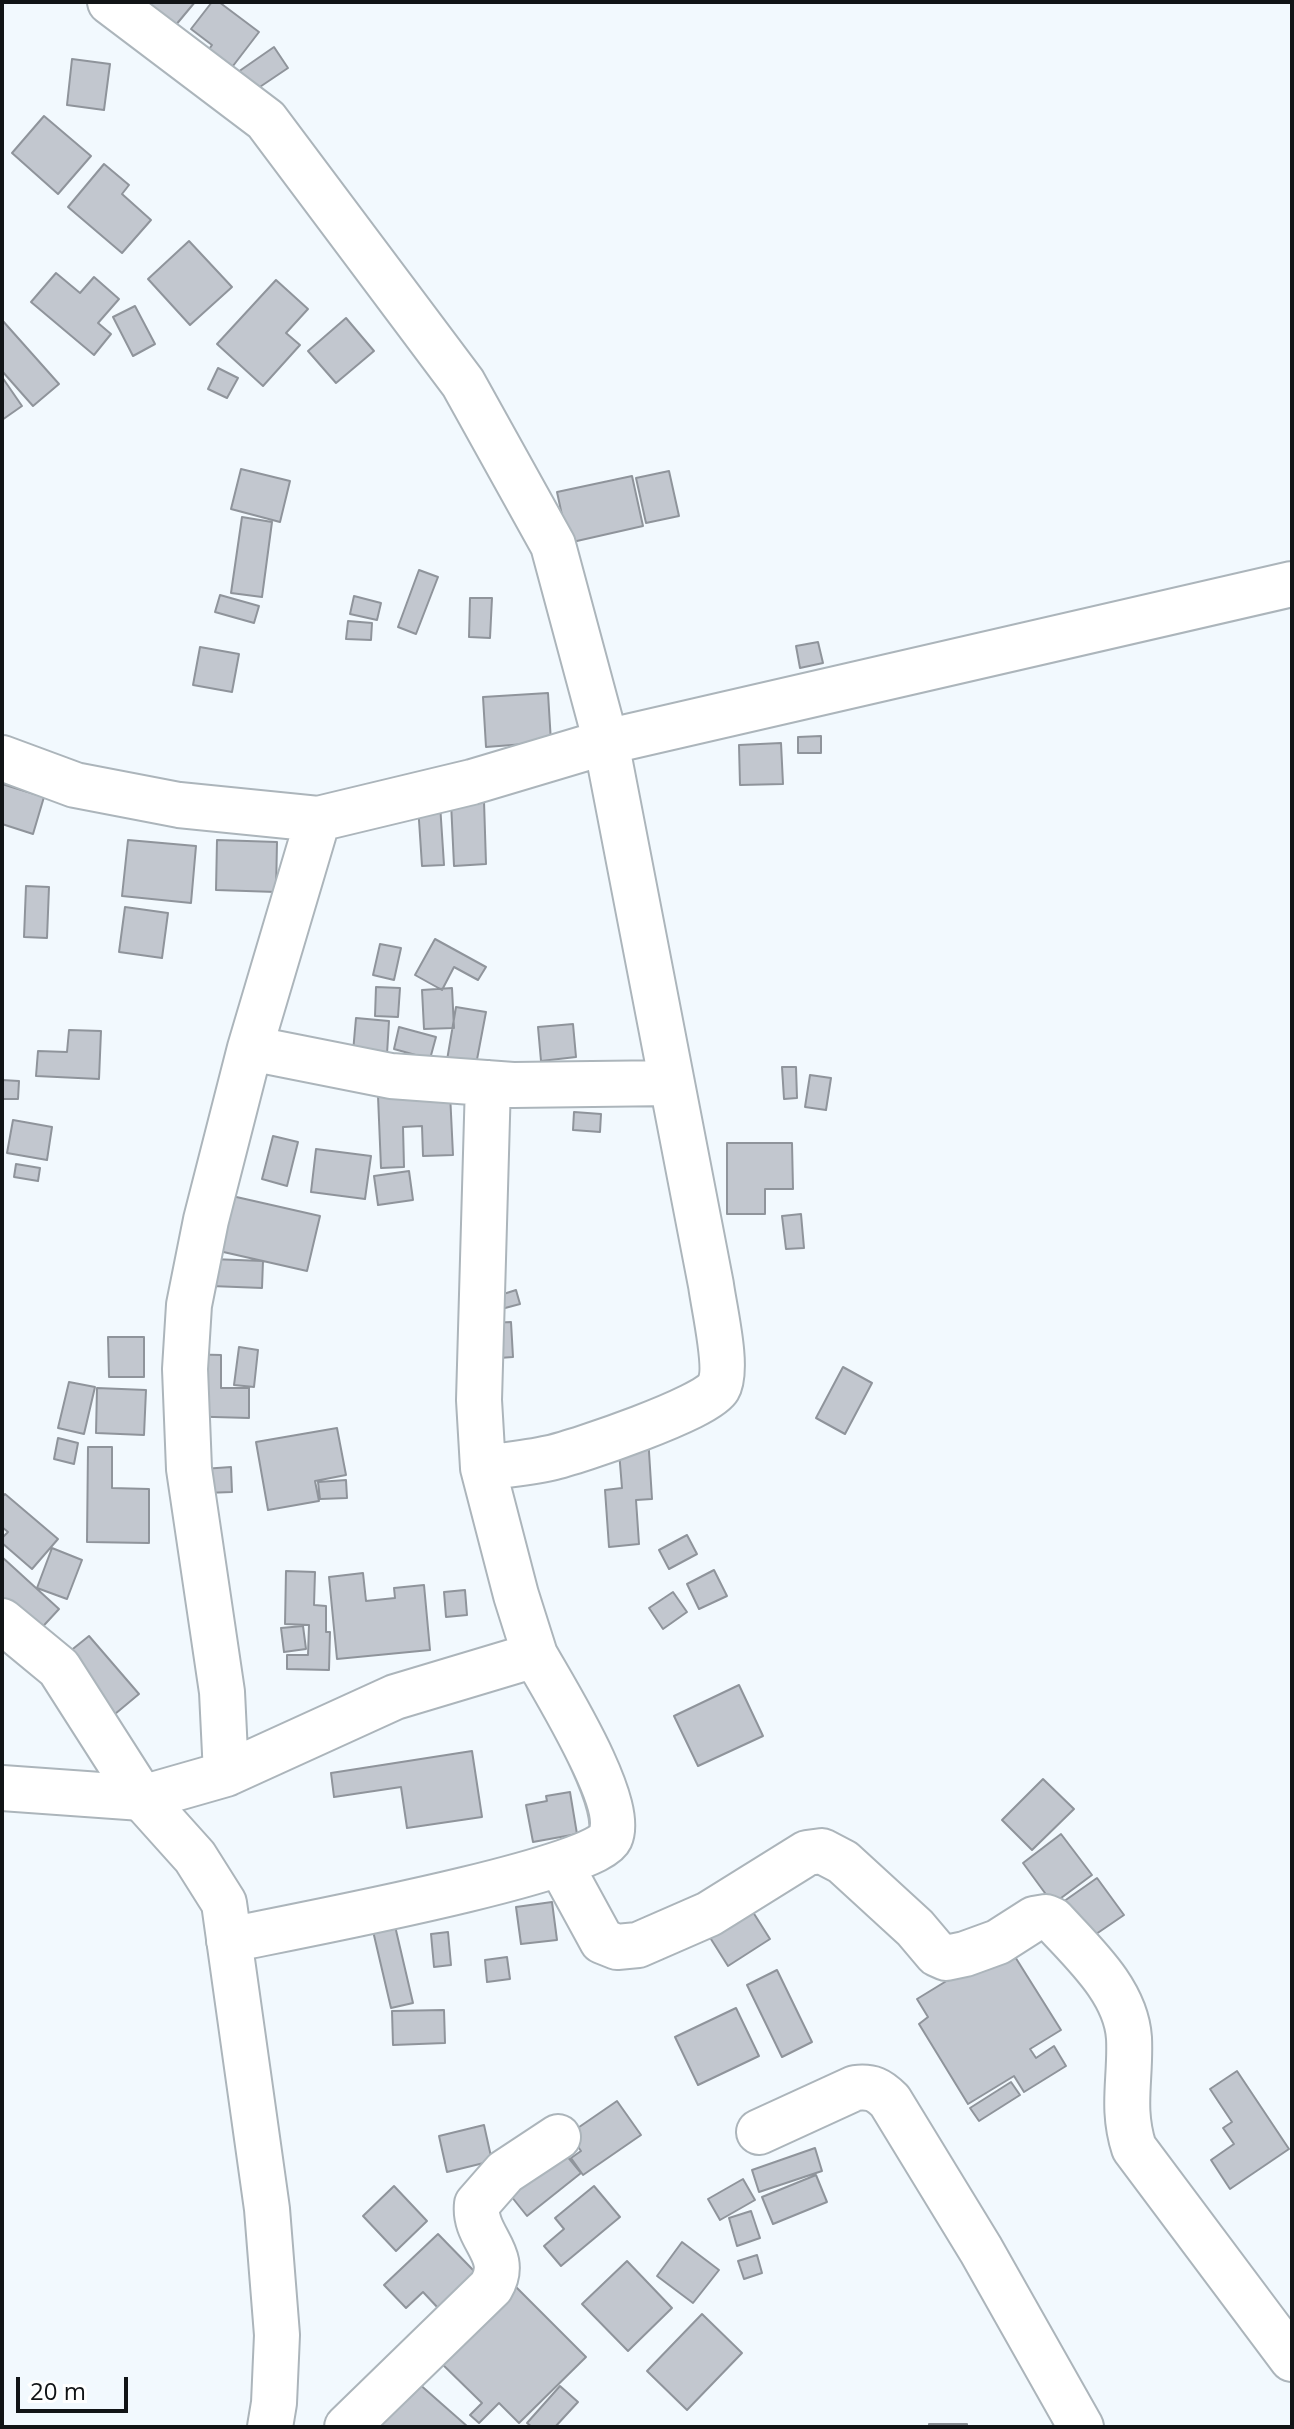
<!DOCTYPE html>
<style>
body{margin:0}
#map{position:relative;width:1294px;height:2429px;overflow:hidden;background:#f2f9fe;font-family:"Open Sans",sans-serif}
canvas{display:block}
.frame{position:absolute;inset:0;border:4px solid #111416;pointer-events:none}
.scale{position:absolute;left:16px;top:2377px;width:112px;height:36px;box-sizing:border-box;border:4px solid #111416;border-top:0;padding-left:10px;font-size:24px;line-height:28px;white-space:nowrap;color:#111416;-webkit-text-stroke:6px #fff;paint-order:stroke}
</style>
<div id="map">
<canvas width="1294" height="2429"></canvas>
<div class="frame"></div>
<div class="scale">20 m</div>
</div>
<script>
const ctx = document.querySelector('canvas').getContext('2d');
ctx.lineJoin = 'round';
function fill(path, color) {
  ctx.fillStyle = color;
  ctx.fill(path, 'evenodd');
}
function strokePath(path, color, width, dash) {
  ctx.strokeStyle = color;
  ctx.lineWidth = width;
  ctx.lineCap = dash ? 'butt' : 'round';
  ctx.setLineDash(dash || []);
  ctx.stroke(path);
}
const building = new Path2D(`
 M 138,2 L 195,2 L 170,32 Z
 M 212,2 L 219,2 L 259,32 L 223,79 L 200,62 L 212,45 L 191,29 Z
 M 274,47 L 288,68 L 239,101 L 225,81 Z
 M 72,59 L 110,64 L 104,110 L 67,105 Z
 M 44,116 L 91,156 L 58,194 L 12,153 Z
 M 104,164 L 129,185 L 122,194 L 151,220 L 122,253 L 68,207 Z
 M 189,241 L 232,287 L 190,325 L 148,279 Z
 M 56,273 L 80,293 L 94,277 L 119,299 L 98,323 L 111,334 L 94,355 L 31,302 Z
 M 276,280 L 308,309 L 286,333 L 300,345 L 263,386 L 217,344 Z
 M 135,306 L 155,344 L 133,356 L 113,317 Z
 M 346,318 L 374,351 L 336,383 L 308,351 Z
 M 2,320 L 59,384 L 33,406 L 2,371 Z
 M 218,368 L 238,378 L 227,398 L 208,389 Z
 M 2,377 L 22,406 L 2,420 Z
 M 241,469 L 290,481 L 280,522 L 231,509 Z
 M 669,471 L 679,516 L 646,523 L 636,478 Z
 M 632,476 L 643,526 L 568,543 L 557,492 Z
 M 242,517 L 272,522 L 262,597 L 231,593 Z
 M 419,570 L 438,577 L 416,634 L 398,627 Z
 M 220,595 L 259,606 L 254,623 L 215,612 Z
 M 354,596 L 381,603 L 377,620 L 350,614 Z
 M 470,598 L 492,598 L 490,638 L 469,637 Z
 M 348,621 L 372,623 L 371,640 L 346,639 Z
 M 818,642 L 823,663 L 800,668 L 796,646 Z
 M 200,647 L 239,654 L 232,692 L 193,685 Z
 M 548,693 L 551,742 L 486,747 L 483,697 Z
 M 821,736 L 821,753 L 798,753 L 798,737 Z
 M 781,743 L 783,784 L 740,785 L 739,745 Z
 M 2,784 L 44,797 L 33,834 L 2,824 Z
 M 484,801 L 486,864 L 454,866 L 451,802 Z
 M 440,804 L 444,865 L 422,866 L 418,805 Z
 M 128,840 L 196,846 L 191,903 L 122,896 Z
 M 217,840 L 277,842 L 276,892 L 216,890 Z
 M 26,886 L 49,887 L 47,938 L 24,937 Z
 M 125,907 L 168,913 L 162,958 L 119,952 Z
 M 435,939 L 486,967 L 478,980 L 454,967 L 442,990 L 415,975 Z
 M 380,944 L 401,948 L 394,980 L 373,975 Z
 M 376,987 L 400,988 L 398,1017 L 375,1016 Z
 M 452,988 L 454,1028 L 424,1029 L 422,990 Z
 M 456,1007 L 486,1012 L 475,1070 L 446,1066 Z
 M 356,1018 L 389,1021 L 387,1054 L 353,1052 Z
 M 573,1024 L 576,1057 L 541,1061 L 538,1027 Z
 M 399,1027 L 436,1037 L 430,1059 L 394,1049 Z
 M 69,1030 L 101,1031 L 99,1079 L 36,1076 L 38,1051 L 67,1052 Z
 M 782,1067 L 796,1067 L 797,1098 L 784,1099 Z
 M 810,1075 L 831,1078 L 826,1110 L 805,1107 Z
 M 2,1080 L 19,1081 L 18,1099 L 2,1099 Z
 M 450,1093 L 453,1155 L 423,1156 L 422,1126 L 403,1127 L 404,1167 L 381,1168 L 378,1096 Z
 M 574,1112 L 601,1114 L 600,1132 L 573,1130 Z
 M 13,1120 L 52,1127 L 47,1160 L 7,1153 Z
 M 273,1136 L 298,1142 L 287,1186 L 262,1179 Z
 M 727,1143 L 792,1143 L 793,1189 L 765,1189 L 765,1214 L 727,1214 Z
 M 316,1149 L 371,1156 L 365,1199 L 311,1192 Z
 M 16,1164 L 40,1168 L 38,1181 L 14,1177 Z
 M 409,1171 L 413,1200 L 378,1205 L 374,1176 Z
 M 232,1196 L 320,1216 L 307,1271 L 219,1251 Z
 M 801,1214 L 804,1248 L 786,1249 L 782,1216 Z
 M 212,1259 L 263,1261 L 262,1288 L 211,1286 Z
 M 516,1290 L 520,1304 L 494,1311 L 491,1298 Z
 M 511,1322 L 513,1357 L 471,1360 L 469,1324 Z
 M 108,1337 L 144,1337 L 144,1377 L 109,1377 Z
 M 239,1347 L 258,1350 L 254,1387 L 234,1385 Z
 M 180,1354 L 221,1355 L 221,1388 L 249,1388 L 249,1418 L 179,1416 Z
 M 843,1367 L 872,1383 L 845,1434 L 816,1418 Z
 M 69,1382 L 95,1387 L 84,1434 L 58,1428 Z
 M 97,1388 L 146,1390 L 144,1435 L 96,1433 Z
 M 337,1428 L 346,1475 L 315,1481 L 319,1501 L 268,1510 L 256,1442 Z
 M 648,1436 L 652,1499 L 636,1500 L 639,1544 L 609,1547 L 605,1490 L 622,1488 L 618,1439 Z
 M 58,1438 L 78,1443 L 74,1464 L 54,1459 Z
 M 88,1447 L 112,1447 L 112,1488 L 149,1489 L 149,1543 L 87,1542 Z
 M 231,1467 L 232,1492 L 177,1494 L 203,1469 Z
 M 346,1480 L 347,1498 L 320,1499 L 318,1482 Z
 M 5,1494 L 58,1539 L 32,1569 L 2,1543 L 2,1538 L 8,1532 L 2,1527 L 2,1497 Z
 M 687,1535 L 697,1554 L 669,1569 L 659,1550 Z
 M 52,1548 L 82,1560 L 67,1599 L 37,1588 Z
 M 2,1557 L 59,1609 L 35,1635 L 2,1605 Z
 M 714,1570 L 727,1596 L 699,1609 L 687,1584 Z
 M 286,1571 L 315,1572 L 314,1605 L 326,1606 L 326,1632 L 330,1632 L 329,1670 L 287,1669 L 287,1655 L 308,1655 L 309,1625 L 285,1624 Z
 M 363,1573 L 366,1601 L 395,1598 L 394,1588 L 424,1585 L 430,1650 L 337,1659 L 329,1577 Z
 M 465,1590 L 467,1615 L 446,1617 L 444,1592 Z
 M 673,1592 L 687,1612 L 663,1629 L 649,1608 Z
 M 303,1626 L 306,1649 L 284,1652 L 281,1628 Z
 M 89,1636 L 139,1694 L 109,1719 L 59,1660 Z
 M 739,1685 L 763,1736 L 698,1766 L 674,1716 Z
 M 472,1751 L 482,1817 L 407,1828 L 401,1787 L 334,1797 L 331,1773 Z
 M 1043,1779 L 1074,1809 L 1032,1850 L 1002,1820 Z
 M 570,1792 L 577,1834 L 533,1842 L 526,1805 L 547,1801 L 546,1796 Z
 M 1061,1834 L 1092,1875 L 1053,1904 L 1023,1863 Z
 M 1097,1878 L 1124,1915 L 1080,1945 L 1053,1909 Z
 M 739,1890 L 770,1939 L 728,1966 L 697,1917 Z
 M 552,1902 L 557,1940 L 521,1944 L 516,1907 Z
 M 395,1926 L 413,2003 L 391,2008 L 373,1931 Z
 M 448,1932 L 451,1965 L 434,1967 L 431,1934 Z
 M 1007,1944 L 1061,2030 L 1030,2049 L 1036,2058 L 1054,2046 L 1066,2066 L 1024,2092 L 1014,2076 L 968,2104 L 919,2024 L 928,2017 L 917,1999 Z
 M 507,1957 L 510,1979 L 487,1982 L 485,1960 Z
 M 777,1970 L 812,2042 L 782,2057 L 747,1985 Z
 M 736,2008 L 759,2056 L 698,2085 L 675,2037 Z
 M 444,2010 L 445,2043 L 393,2045 L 392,2011 Z
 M 1237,2071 L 1289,2149 L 1230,2189 L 1211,2160 L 1234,2144 L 1223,2128 L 1232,2122 L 1210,2089 Z
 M 1011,2082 L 1020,2095 L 979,2121 L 970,2108 Z
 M 617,2101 L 641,2135 L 583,2175 L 571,2158 L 581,2151 L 569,2134 Z
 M 484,2125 L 492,2161 L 447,2172 L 439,2136 Z
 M 548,2133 L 581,2173 L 527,2216 L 495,2176 Z
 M 815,2148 L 822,2171 L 759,2192 L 752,2170 Z
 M 816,2175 L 827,2202 L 773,2224 L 762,2197 Z
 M 743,2179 L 755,2200 L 720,2220 L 708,2199 Z
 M 394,2186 L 427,2221 L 396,2251 L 363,2216 Z
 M 594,2186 L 620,2217 L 561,2266 L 544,2246 L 564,2229 L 555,2218 Z
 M 751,2211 L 760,2238 L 737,2246 L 729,2218 Z
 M 438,2234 L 475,2272 L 438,2308 L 423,2292 L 406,2308 L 384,2285 Z
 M 682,2242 L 719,2270 L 693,2303 L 657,2276 Z
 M 757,2255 L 762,2273 L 744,2279 L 738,2261 Z
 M 627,2261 L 672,2308 L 628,2351 L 582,2304 Z
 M 513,2284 L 586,2357 L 519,2423 L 499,2403 L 479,2423 L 470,2415 L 482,2403 L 437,2359 Z
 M 702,2314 L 742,2353 L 687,2410 L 647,2371 Z
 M 409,2375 L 468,2427 L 377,2427 Z
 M 560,2386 L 578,2402 L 555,2427 L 532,2427 L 527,2423 Z
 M 929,2424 L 967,2424 L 967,2427 L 929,2427 Z`);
fill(building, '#c2c7cf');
strokePath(building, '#8f949b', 2);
const street = new Path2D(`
 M 110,2 L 266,120 L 463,383 L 553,545 L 606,742 L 711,1285 C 714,1308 729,1370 718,1388 C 707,1408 577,1452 550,1458 C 528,1463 505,1465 483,1468 L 516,1595 L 535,1655 L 395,1697 L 226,1774
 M 2,758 L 75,785 L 179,805 L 318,819 L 472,782 L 606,742 L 1292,584
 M 250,1048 L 391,1076 L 513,1085 L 672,1083
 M 483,1468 L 479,1400 L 488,1083
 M 2,1788 L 142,1798 L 226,1774 L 222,1692 L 189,1469 L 185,1369 L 189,1305 L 206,1220 L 250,1048 L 318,819
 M 560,1864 L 602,1941 L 617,1947 L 638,1945 L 709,1914 L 807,1853 L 822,1851 L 843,1862 L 915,1928 L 937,1954 L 946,1958 L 965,1954 L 998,1942 L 1034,1919 L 1046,1917 L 1053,1920 C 1083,1953 1126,1991 1129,2038 C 1131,2078 1121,2108 1134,2148 L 1292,2359
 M 229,1940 C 281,1929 595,1871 610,1838 C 626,1803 554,1689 535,1655
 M 759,2132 L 855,2088 C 872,2086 879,2090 890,2101 L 981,2250 L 1081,2427
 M 347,2427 L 491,2287 C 511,2254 473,2238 477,2204 L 505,2172 L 558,2137`);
const secondary = new Path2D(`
 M 2,1621 L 59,1668 L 142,1798 L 195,1857 L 224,1903 L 267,2209 L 277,2335 L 274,2403 L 270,2427`);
strokePath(street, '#acb5bb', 48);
strokePath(secondary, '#acb5bb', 48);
strokePath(street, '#fff', 44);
strokePath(secondary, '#fff', 44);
</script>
